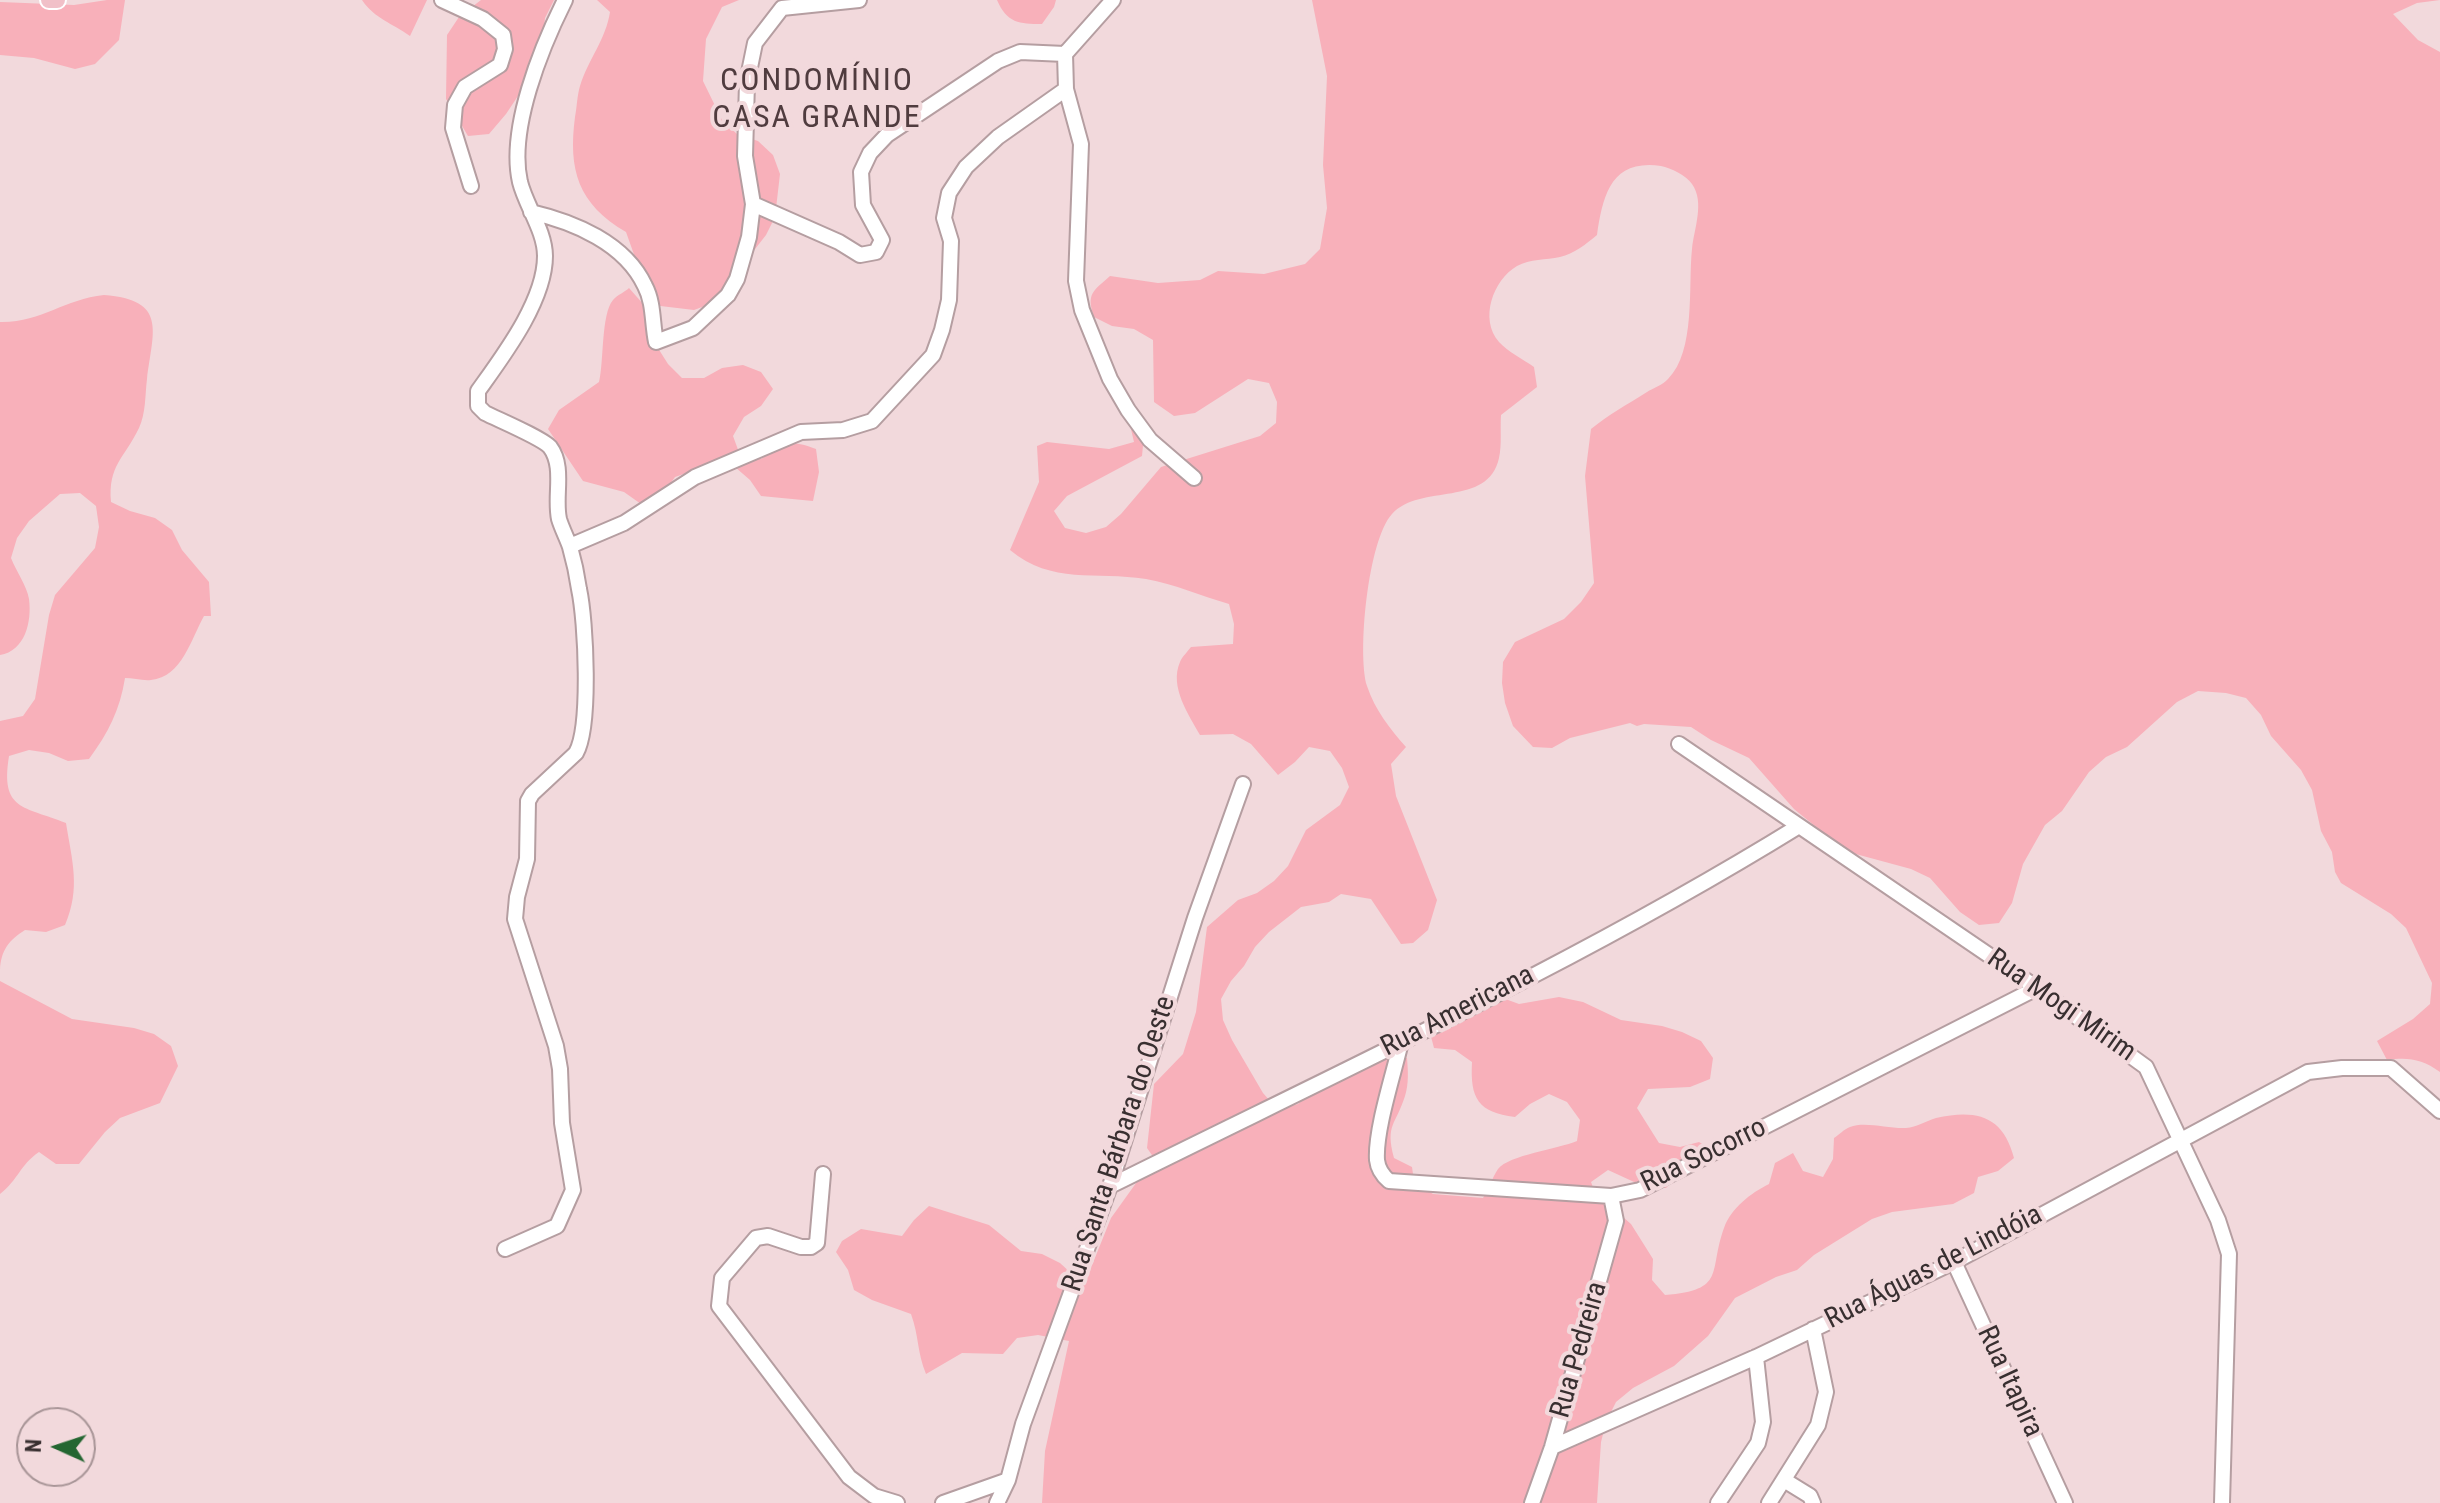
<!DOCTYPE html>
<meta charset="utf-8">
<style>
body{margin:0}
#map{position:relative;width:2440px;height:1503px;overflow:hidden;background:#f2d9dc;font-family:"Roboto Condensed",sans-serif}
canvas{display:block}
.north{position:absolute;left:16px;top:1407px;width:80px;height:80px;box-sizing:border-box;background:#f2d9dc;border:2px solid #a89597;border-radius:50%;rotate:273deg;font-size:22px;font-weight:700;line-height:32px;text-align:center;color:#382f30}
.north::after{content:'';display:block;margin:auto;width:28px;height:36px;background:#246631;clip-path:polygon(50% 0,100% 100%,50% 72%,0 100%)}
</style>
<div id="map">
<canvas width="2440" height="1503"></canvas>
<div class="north">N</div>
</div>
<script>
const ctx = document.querySelector('canvas').getContext('2d');
ctx.lineJoin = 'round';
function fill(path, color) {
  ctx.fillStyle = color;
  ctx.fill(path, 'evenodd');
}
function strokePath(path, color, width, dash) {
  ctx.strokeStyle = color;
  ctx.lineWidth = width;
  ctx.lineCap = dash ? 'butt' : 'round';
  ctx.setLineDash(dash || []);
  ctx.stroke(path);
}
function label(font, color, halo, rows, align = 'center') {
  ctx.font = font + ' "Roboto Condensed",sans-serif';
  ctx.lineWidth = 8;
  ctx.setLineDash([]);
  ctx.textBaseline = 'middle';
  ctx.strokeStyle = halo;
  ctx.fillStyle = color;
  for (const [text, x, y, turn = 0] of rows) {
    ctx.save();
    ctx.translate(x, y);
    ctx.rotate((+turn || 0) * Math.PI / 180);
    ctx.textAlign = isNaN(turn) ? turn : align;
    if (halo) ctx.strokeText(text, 0, 0);
    ctx.fillText(text, 0, 0);
    ctx.restore();
  }
}
fill(new Path2D(`
 M 107,0 L 125,0 L 119,40 L 95,64 L 75,69 L 34,58 L 0,55 L 0,2 L 74,5 Z
 M 362,0 L 427,0 L 410,36 C 392,23 375,19 362,0 Z
 M 481,0 L 554,0 L 545,18 L 543,39 L 530,78 L 506,114 L 489,134 L 468,136 L 446,99 L 447,35 L 459,17 Z
 M 597,0 L 739,0 L 722,7 L 706,39 L 703,81 L 722,120 L 737,134 L 758,141 L 773,155 L 780,174 L 775,217 L 766,235 L 713,303 L 694,310 L 652,305 L 626,232 C 578,204 568,170 575,117 C 577,107 577,96 580,86 C 588,60 606,39 610,12 Z
 M 997,0 L 1056,0 L 1054,7 L 1042,24 C 1019,24 1007,23 997,0 Z
 M 1312,0 L 2440,0 L 2417,3 L 2393,14 L 2418,40 L 2440,52 L 2440,1072 C 2422,1059 2408,1057 2387,1060 L 2377,1041 L 2413,1019 L 2430,1004 L 2432,983 L 2406,928 L 2391,914 L 2341,883 L 2335,872 L 2332,852 L 2321,831 L 2312,790 L 2301,770 L 2271,736 L 2261,715 L 2246,698 L 2226,693 L 2198,691 L 2177,702 L 2127,747 L 2106,757 L 2089,772 L 2062,811 L 2045,825 L 2023,864 L 2012,903 L 1999,923 L 1979,925 L 1960,912 L 1930,878 L 1911,869 L 1852,853 L 1832,840 L 1794,809 L 1749,758 L 1711,740 L 1691,727 L 1644,724 L 1637,726 L 1630,723 L 1570,738 L 1552,748 L 1533,747 L 1513,726 L 1505,703 L 1502,683 L 1503,662 L 1515,642 L 1564,619 L 1581,602 L 1594,583 L 1585,476 L 1591,429 C 1608,415 1628,404 1647,392 C 1653,388 1663,385 1668,379 C 1696,351 1688,286 1692,249 C 1694,229 1705,202 1692,184 C 1686,175 1671,168 1661,166 C 1611,159 1603,195 1597,235 C 1586,244 1574,254 1560,257 C 1546,260 1530,259 1517,266 C 1493,280 1479,319 1499,342 C 1508,352 1523,359 1534,367 L 1537,387 L 1501,415 C 1500,429 1502,444 1499,458 C 1488,508 1420,483 1392,514 C 1368,540 1357,653 1367,686 C 1375,710 1390,729 1406,747 L 1391,764 L 1396,796 L 1437,900 L 1428,930 L 1413,943 L 1401,944 L 1371,899 L 1341,894 L 1329,902 L 1301,907 L 1269,932 L 1255,947 L 1244,966 L 1231,981 L 1221,999 L 1223,1020 L 1232,1040 L 1263,1093 L 1278,1110 L 1298,1104 L 1313,1090 L 1386,1051 L 1407,1058 C 1408,1071 1409,1083 1405,1096 C 1396,1125 1385,1124 1394,1158 L 1412,1167 L 1414,1181 L 1433,1194 L 1483,1198 C 1489,1189 1492,1178 1498,1169 C 1509,1155 1558,1149 1577,1141 L 1580,1120 L 1567,1102 L 1549,1094 L 1530,1104 L 1515,1117 C 1478,1112 1470,1099 1472,1062 L 1455,1050 L 1434,1048 L 1429,1029 L 1440,1010 L 1479,998 L 1500,997 L 1519,1004 L 1559,997 L 1583,1002 L 1621,1020 L 1662,1026 L 1682,1032 L 1701,1041 L 1713,1058 L 1710,1079 L 1690,1087 L 1648,1089 L 1637,1108 L 1659,1143 L 1680,1147 L 1699,1142 L 1718,1153 L 1681,1173 L 1666,1188 L 1645,1187 L 1608,1170 L 1591,1182 L 1598,1201 L 1616,1211 L 1631,1224 L 1653,1259 L 1652,1280 L 1665,1295 C 1727,1290 1708,1272 1724,1228 C 1731,1208 1751,1193 1769,1184 L 1775,1163 L 1793,1153 L 1803,1171 L 1823,1177 L 1833,1159 L 1834,1138 C 1839,1135 1844,1129 1850,1127 C 1865,1121 1889,1129 1906,1128 C 1917,1127 1926,1121 1936,1118 C 1977,1109 2003,1116 2014,1158 L 1998,1171 L 1978,1177 L 1974,1193 L 1953,1204 L 1892,1212 L 1872,1219 L 1814,1255 L 1797,1270 L 1776,1277 L 1735,1298 L 1708,1336 L 1674,1366 L 1633,1388 L 1616,1402 L 1606,1422 L 1601,1442 L 1597,1503 L 1042,1503 L 1045,1451 L 1069,1341 L 1038,1335 L 1017,1338 L 1003,1354 L 962,1353 L 926,1374 C 917,1352 919,1336 911,1314 L 872,1300 L 854,1290 L 848,1270 L 836,1252 L 842,1241 L 861,1229 L 902,1236 L 914,1220 L 929,1206 L 989,1225 L 1021,1251 L 1042,1254 L 1060,1263 L 1084,1285 L 1111,1218 L 1154,1158 L 1147,1148 L 1154,1084 L 1183,1054 L 1196,1012 L 1207,927 L 1238,900 L 1257,893 L 1274,881 L 1288,866 L 1306,830 L 1340,805 L 1349,787 L 1342,768 L 1330,751 L 1309,747 L 1295,762 L 1278,775 L 1251,744 L 1233,734 L 1200,735 C 1189,715 1169,687 1180,662 C 1182,657 1188,651 1191,647 L 1233,644 L 1234,624 L 1229,604 C 1201,596 1175,584 1146,579 C 1095,571 1052,585 1010,550 L 1039,482 L 1037,446 L 1047,442 L 1109,449 L 1134,442 L 1130,425 L 1144,435 L 1142,456 L 1067,496 L 1054,511 L 1065,528 L 1086,533 L 1106,527 L 1121,514 L 1161,467 L 1260,436 L 1276,423 L 1277,402 L 1269,383 L 1248,379 L 1195,413 L 1174,416 L 1154,402 L 1153,340 L 1134,329 L 1112,326 L 1094,317 C 1086,294 1093,291 1110,276 L 1158,283 L 1200,280 L 1218,271 L 1264,274 L 1305,264 L 1320,249 L 1327,208 L 1323,165 L 1327,76 Z
 M 629,288 L 644,305 L 656,345 L 668,364 L 682,378 L 704,378 L 722,368 L 743,365 L 761,372 L 773,389 L 761,406 L 744,417 L 733,436 L 740,455 L 761,459 C 784,443 789,439 816,449 L 819,472 L 813,501 L 761,496 L 750,480 L 735,467 L 695,470 L 675,477 L 645,519 L 641,519 L 641,504 L 624,492 L 583,481 L 548,429 L 559,410 L 599,382 C 604,362 601,314 613,300 C 617,295 625,292 629,288 Z
 M 104,295 C 168,300 153,331 147,379 C 145,395 146,413 139,428 C 124,459 108,465 111,502 L 130,511 L 155,518 L 172,530 L 182,550 L 209,582 L 211,616 L 204,616 C 191,639 182,677 151,680 C 143,681 133,678 125,678 C 120,710 108,733 89,759 L 68,761 L 49,753 L 29,750 L 9,756 C 0,811 24,806 66,823 C 72,861 81,888 65,925 L 46,932 L 25,930 C 9,940 1,950 0,970 L 0,721 L 23,716 L 35,699 L 49,615 L 55,595 L 95,548 L 99,527 L 96,506 L 80,493 L 60,494 L 29,521 L 17,538 L 11,558 C 16,571 27,586 29,599 C 32,622 25,651 0,655 L 0,322 C 41,323 64,299 104,295 Z
 M 0,981 L 72,1019 L 134,1028 L 154,1034 L 171,1046 L 178,1066 L 160,1103 L 120,1118 L 105,1132 L 79,1164 L 56,1164 L 39,1152 C 19,1166 19,1179 0,1194 Z`), '#f8b0ba');
const minor = new Path2D(`
 M 442,0 L 483,19 L 503,35 L 505,49 L 500,65 L 465,87 L 455,105 L 453,128 L 471,186
 M 1113,0 L 1065,54 L 1066,89 L 1081,144 L 1076,281 L 1082,310 L 1110,379 L 1128,410 L 1150,440 L 1194,478
 M 753,204 L 839,242 L 860,255 L 876,252 L 882,240 L 863,205 L 861,172 L 870,153 L 887,135 L 998,61 L 1020,52 L 1065,54
 M 531,212 C 574,222 625,243 645,286 C 654,303 652,323 656,342 L 693,328 L 728,295 L 737,279 L 749,237 L 753,204 L 745,156 L 747,82 L 755,43 L 782,8 L 859,0
 M 570,546 L 624,523 L 695,477 L 801,432 L 843,430 L 872,421 L 933,355 L 942,330 L 949,300 L 951,241 L 944,218 L 949,193 L 966,167 L 998,137 L 1066,89
 M 1679,744 L 2037,988 L 2146,1067 L 2218,1220 L 2229,1254 L 2222,1503
 M 1401,1042 C 1394,1073 1375,1130 1377,1160 C 1378,1169 1382,1175 1389,1181 L 1611,1196 L 1640,1190 L 2037,988
 M 823,1174 L 817,1243 L 811,1247 L 801,1247 L 768,1236 L 756,1238 L 722,1278 L 719,1306 L 849,1477 L 874,1496 L 897,1503
 M 1110,1186 C 1341,1071 1579,962 1799,826
 M 505,1249 L 557,1226 L 573,1190 L 562,1123 L 560,1069 L 556,1046 L 515,919 L 517,897 L 527,859 L 528,801 L 532,794 L 576,753 C 591,727 586,621 579,589 C 577,575 574,561 570,547 C 567,538 562,529 559,519 C 554,496 565,467 550,447 C 542,438 499,420 485,413 L 478,406 L 478,391 C 503,356 545,301 545,256 C 545,231 526,206 520,182 C 508,129 541,48 565,0
 M 1954,1262 L 2065,1503
 M 1552,1447 L 1756,1357 L 1954,1262 L 2308,1072 L 2342,1068 L 2391,1068 L 2440,1111
 M 1784,1480 L 1810,1496 L 1813,1503
 M 943,1503 L 1008,1480
 M 997,1503 L 1008,1480 L 1023,1424 L 1110,1186 L 1195,918 L 1243,784
 M 1532,1503 L 1552,1447 L 1616,1221 L 1611,1196
 M 1718,1503 L 1758,1443 L 1763,1422 L 1756,1357
 M 1769,1503 L 1818,1425 L 1826,1392 L 1813,1329`);
const major = new Path2D(`
 M 49,0 L 57,0`);
strokePath(minor, '#b59ea1', 18);
strokePath(major, '#fff', 20);
strokePath(minor, '#fff', 14);
strokePath(major, '#f1c0c8', 16);
label('28px', '#382f30', '#f2d9dc', [
 ["Rua Mogi Mirim",2061,1006,35],
 ["Rua Americana",1458,1012,-27],
 ["Rua Santa Bárbara do Oeste",1120,1144,-72],
 ["Rua Socorro",1704,1156,-26],
 ["Rua Águas de Lindóia",1934,1268,-27],
 ["Rua Pedreira",1580,1350,-74],
 ["Rua Itapira",2009,1382,65]
]);
ctx.letterSpacing = '2px';
label('32px', '#503c3f', '#f2d9dc', [
 ["CONDOMÍNIO",817,82],
 ["CASA GRANDE",817,119]
]);
ctx.letterSpacing = '0px';
</script>
